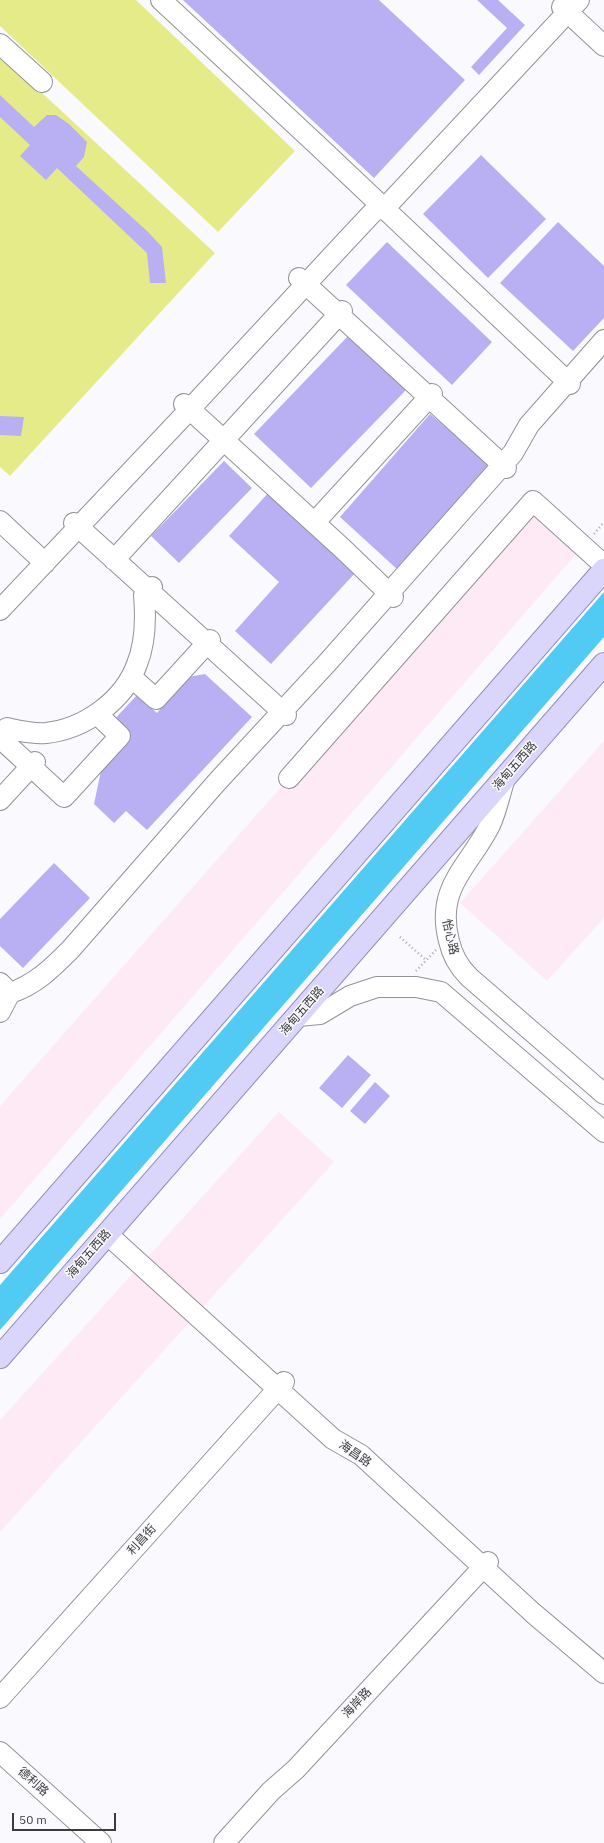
<!DOCTYPE html>
<meta charset="utf-8">
<style>
body{margin:0}
#map{position:relative;width:604px;height:1843px;overflow:hidden;background:#fafafe;font-family:"IBM Plex Sans",sans-serif}
canvas{display:block}
.scale{position:absolute;left:12px;top:1813px;width:104px;height:18px;box-sizing:border-box;border:2px solid #3c3c3e;border-top:0;padding-left:5px;font-size:12px;line-height:14px;white-space:nowrap;color:#3c3c3e;-webkit-text-stroke:3px #fafafe;paint-order:stroke}
</style>
<div id="map">
<canvas width="604" height="1843"></canvas>
<div class="scale">50 m</div>
</div>
<script>
const ctx = document.querySelector('canvas').getContext('2d');
ctx.lineJoin = 'round';
function fill(path, color) {
  ctx.fillStyle = color;
  ctx.fill(path, 'evenodd');
}
function strokePath(path, color, width, dash) {
  ctx.strokeStyle = color;
  ctx.lineWidth = width;
  ctx.lineCap = dash ? 'butt' : 'round';
  ctx.setLineDash(dash || []);
  ctx.stroke(path);
}
function label(font, color, halo, rows, align = 'center') {
  ctx.font = font + ' "IBM Plex Sans","Noto Sans SC",sans-serif';
  ctx.lineWidth = 3;
  ctx.setLineDash([]);
  ctx.textBaseline = 'middle';
  ctx.strokeStyle = halo;
  ctx.fillStyle = color;
  for (const [text, x, y, turn = 0] of rows) {
    ctx.save();
    ctx.translate(x, y);
    ctx.rotate((+turn || 0) * Math.PI / 180);
    ctx.textAlign = isNaN(turn) ? turn : align;
    if (halo) ctx.strokeText(text, 0, 0);
    ctx.fillText(text, 0, 0);
    ctx.restore();
  }
}
fill(new Path2D(`
 M 533,501 L 583,546 L 0,1219 L 0,1106 Z
 M 604,741 L 604,918 L 547,981 L 460,903 Z
 M 279,1112 L 334,1162 L 0,1532 L 0,1420 Z`), '#fdeaf4');
fill(new Path2D(`
 M 0,0 L 136,0 L 295,151 L 218,232 L 0,26 Z
 M 0,54 L 215,253 L 10,476 L 0,467 Z`), '#e6eb8a');
fill(new Path2D(`
 M 604,592 L 604,637 L 0,1330 L 0,1285 Z`), '#51cbf3');
fill(new Path2D(`
 M 183,0 L 379,0 L 465,80 L 374,178 Z
 M 477,0 L 498,0 L 525,25 L 479,75 L 471,67 L 507,28 Z
 M 0,95 L 34,127 L 47,115 L 56,115 L 69,124 L 87,142 L 84,157 L 76,166 L 148,232 L 162,247 L 166,283 L 150,283 L 147,253 L 57,168 L 46,180 L 20,156 L 30,145 L 0,117 Z
 M 481,155 L 546,219 L 488,278 L 423,214 Z
 M 558,222 L 604,266 L 604,318 L 573,351 L 500,283 Z
 M 387,242 L 492,342 L 452,385 L 346,285 Z
 M 349,335 L 406,390 L 311,488 L 254,434 Z
 M 430,414 L 491,465 L 398,570 L 340,517 Z
 M 0,416 L 24,417 L 21,436 L 0,435 Z
 M 224,461 L 252,488 L 179,563 L 151,536 Z
 M 270,491 L 357,571 L 271,664 L 235,631 L 279,582 L 229,536 Z
 M 205,674 L 252,717 L 147,830 L 126,811 L 114,823 L 94,804 L 111,723 L 137,695 L 157,713 L 188,677 Z
 M 54,863 L 90,898 L 23,968 L 0,946 L 0,919 Z
 M 348,1055 L 371,1075 L 342,1108 L 319,1088 Z
 M 375,1082 L 390,1096 L 365,1124 L 350,1111 Z`), '#b9aff3');
const minor = new Path2D(`
 M 161,0 L 315,143 L 570,384
 M 562,7 L 604,46
 M 0,44 L 42,82
 M 299,278 L 506,468
 M 184,404 L 342,548 L 393,597
 M 0,521 L 45,563
 M 315,522 L 432,394
 M 74,523 L 286,715
 M 114,560 L 342,311
 M 0,610 L 190,409 L 345,242 L 375,210 L 384,209 L 579,0
 M 131,677 L 156,699 L 210,640
 M 0,735 L 7,728 C 20,731 32,734 46,733 C 84,729 124,701 137,664 C 146,642 146,618 144,595 L 152,587
 M 0,738 L 64,797 L 120,736 L 97,714
 M 289,778 L 533,501 L 604,565
 M 505,778 C 500,793 497,810 490,825 C 469,867 435,887 449,941 C 452,955 459,967 469,977 L 604,1094
 M 0,800 L 35,762
 M 0,983 L 10,993 C 35,985 52,968 70,950 L 217,782 L 328,662 L 513,453 L 529,425 L 604,340
 M 0,1012 L 10,993
 M 298,1016 L 320,1014 L 350,996 L 377,987 L 416,987 L 441,992 L 604,1132
 M 107,1234 L 333,1439 L 361,1455 L 533,1613 L 604,1673
 M 0,1698 L 284,1382
 M 0,1752 L 101,1843
 M 224,1843 L 271,1791 L 296,1769 L 488,1562`);
const major = new Path2D(`
 M 0,1262 L 604,570
 M 0,1357 L 604,664`);
strokePath(minor, '#929298', 22);
strokePath(major, '#938db6', 24);
strokePath(new Path2D(`
 M 594,534 L 604,522
 M 400,937 L 426,960
 M 416,971 L 436,950`), '#a8a8ab', 2.5, [1, 3]);
strokePath(minor, '#fff', 20);
strokePath(major, '#dad5fa', 22);
label('12px', '#3c3c3e', '#fafafe', [
 ["海甸五西路",515,766,-49],
 ["怡心路",450,937,77],
 ["海甸五西路",302,1011,-49],
 ["海甸五西路",89,1254,-49],
 ["海昌路",355,1454,35],
 ["利昌街",142,1540,-48],
 ["海岸路",357,1703,-47],
 ["德利路",33,1782,42]
]);
</script>
